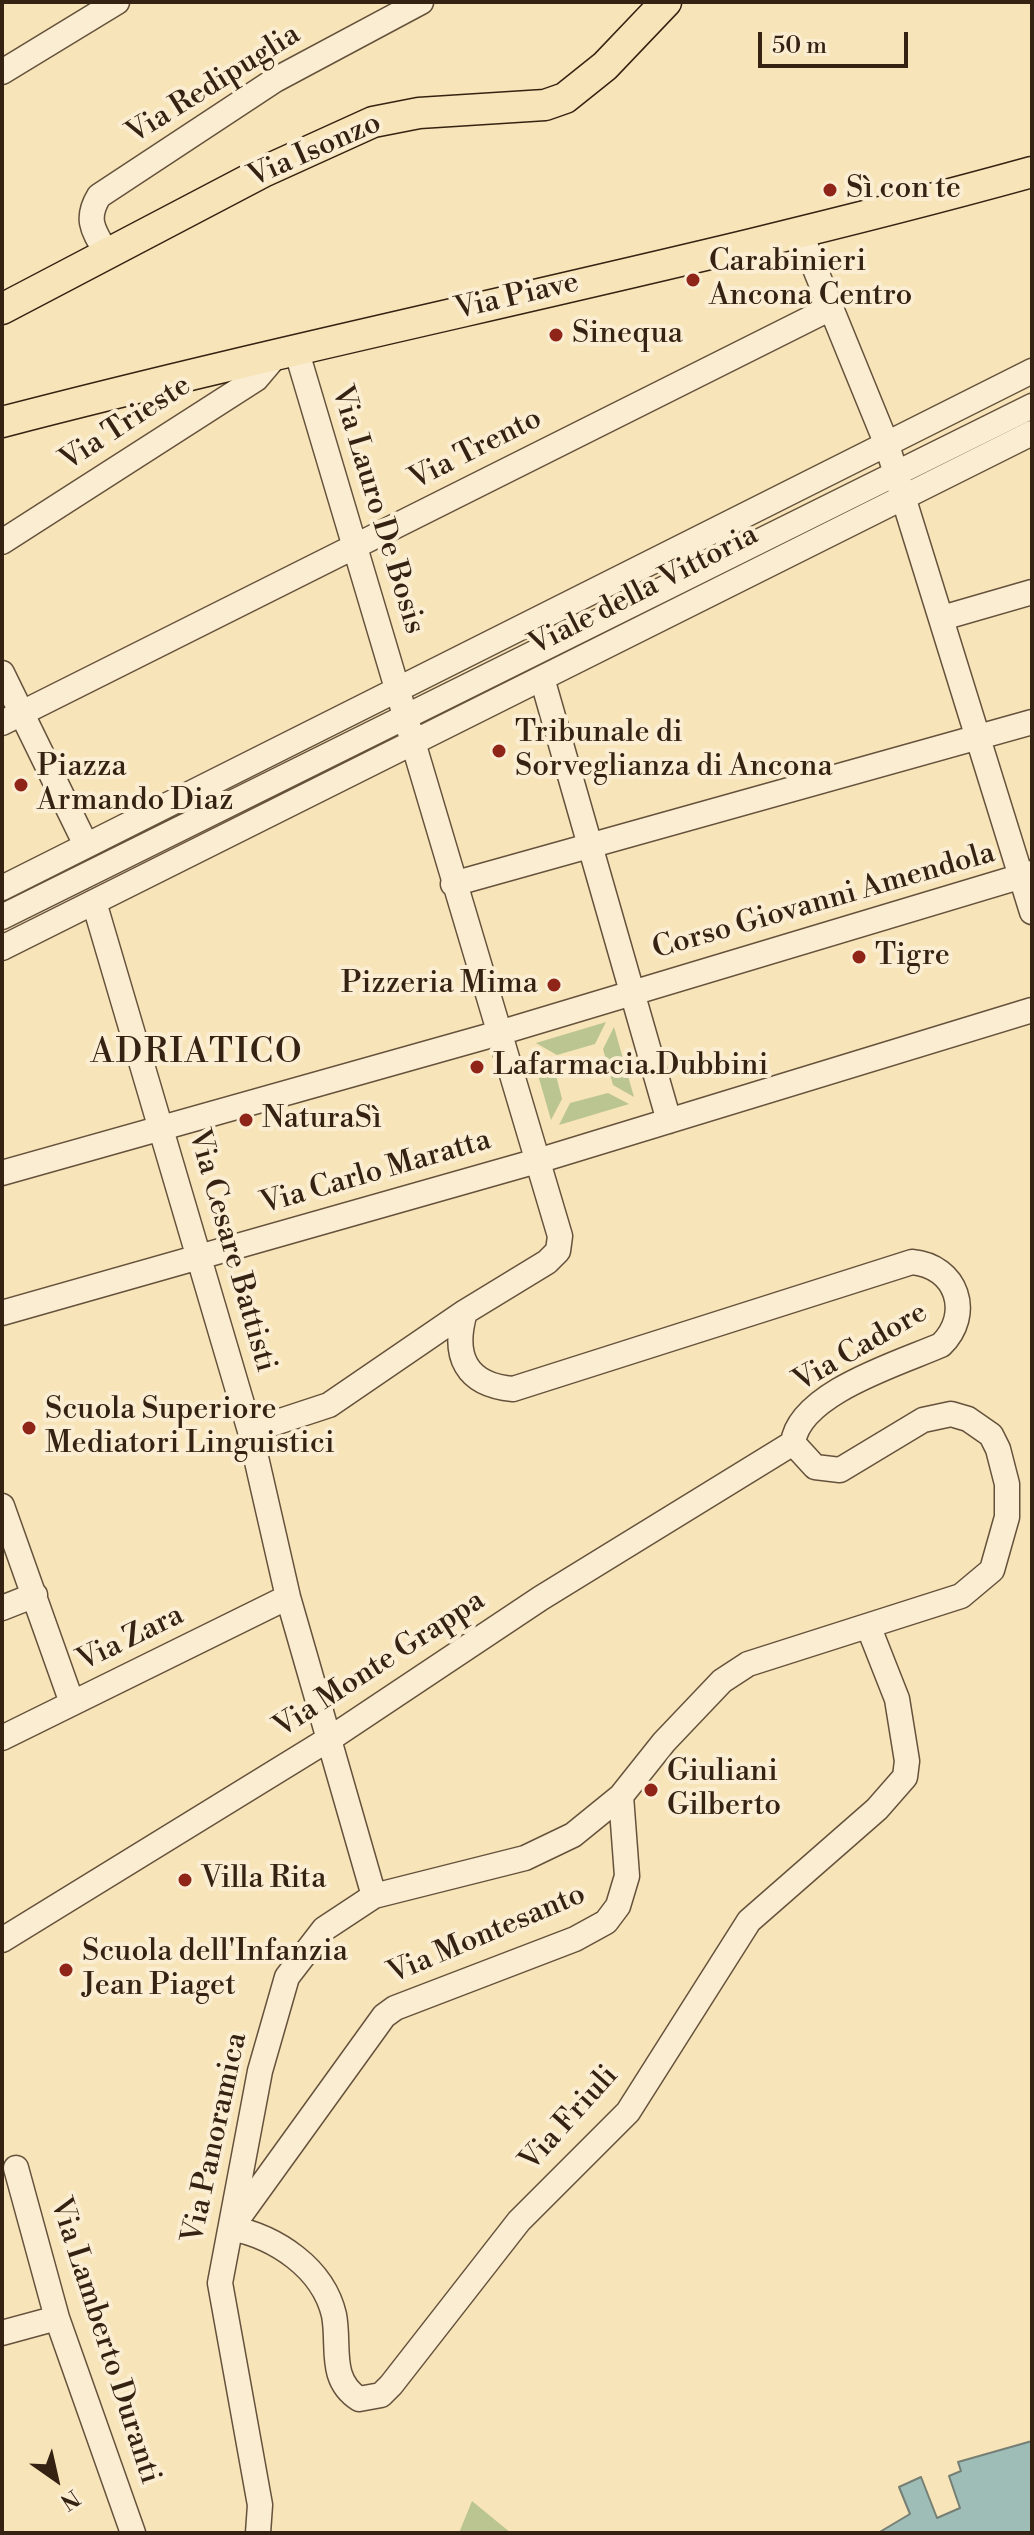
<!DOCTYPE html>
<meta charset="utf-8">
<style>
body{margin:0}
#map{position:relative;width:1034px;height:2535px;overflow:hidden;background:#f7e4b8;font-family:"Libre Bodoni",serif}
canvas{display:block}
.frame{position:absolute;inset:0;border:4px solid #352213;pointer-events:none}
.north{position:absolute;left:16px;top:2439px;width:80px;height:80px;-webkit-text-stroke:6px #faedd1;paint-order:stroke;rotate:146deg;font-size:22px;font-weight:700;line-height:32px;text-align:center;color:#352213}
.north::after{content:'';display:block;margin:auto;width:28px;height:36px;background:#352213;clip-path:polygon(50% 0,100% 100%,50% 72%,0 100%)}
.scale{position:absolute;left:758px;top:32px;width:150px;height:36px;box-sizing:border-box;border:4px solid #352213;border-top:0;padding-left:10px;font-size:24px;line-height:28px;white-space:nowrap;color:#352213;-webkit-text-stroke:6px #faedd1;paint-order:stroke}
</style>
<div id="map">
<canvas width="1034" height="2535"></canvas>
<div class="frame"></div>
<div class="north">N</div>
<div class="scale">50 m</div>
</div>
<script>
const ctx = document.querySelector('canvas').getContext('2d');
ctx.lineJoin = 'round';
function fill(path, color) {
  ctx.fillStyle = color;
  ctx.fill(path, 'evenodd');
}
function strokePath(path, color, width, dash) {
  ctx.strokeStyle = color;
  ctx.lineWidth = width;
  ctx.lineCap = dash ? 'butt' : 'round';
  ctx.setLineDash(dash || []);
  ctx.stroke(path);
}
function label(font, color, halo, rows, align = 'center') {
  ctx.font = font + ' "Libre Bodoni",serif';
  ctx.lineWidth = 8;
  ctx.setLineDash([]);
  ctx.textBaseline = 'middle';
  ctx.strokeStyle = halo;
  ctx.fillStyle = color;
  for (const [text, x, y, turn = 0] of rows) {
    ctx.save();
    ctx.translate(x, y);
    ctx.rotate((+turn || 0) * Math.PI / 180);
    ctx.textAlign = isNaN(turn) ? turn : align;
    if (halo) ctx.strokeText(text, 0, 0);
    ctx.fillText(text, 0, 0);
    ctx.restore();
  }
}
fill(new Path2D(`
 M 606,1022 L 595,1044 L 557,1055 L 536,1043 Z
 M 614,1027 L 634,1097 L 613,1085 L 603,1049 Z
 M 531,1051 L 553,1063 L 562,1099 L 551,1120 Z
 M 608,1093 L 629,1104 L 559,1125 L 570,1103 Z
 M 472,2501 L 511,2533 L 459,2533 Z`), '#bac591');
const water = new Path2D(`
 M 1032,2441 L 1032,2533 L 878,2533 L 910,2514 L 899,2487 L 921,2477 L 937,2518 L 960,2508 L 949,2476 L 961,2471 L 958,2462 Z`);
fill(water, '#9fbdb7');
strokePath(water, '#757f75', 2);
const minor = new Path2D(`
 M 2,72 L 117,2
 M 800,232 L 887,445 L 1032,912
 M 106,252 C 93,230 85,219 99,196 L 275,80 L 421,2
 M 2,542 L 256,379 L 278,353
 M 942,618 L 1032,592
 M 2,673 L 86,845
 M 542,678 L 669,1121
 M 2,723 L 831,308
 M 453,884 L 1032,722
 M 2,888 L 1032,371
 M 94,902 L 250,1431 L 288,1597 L 374,1896
 M 2,917 L 1032,406
 M 2,948 L 1032,433
 M 2,1173 L 499,1033 L 1032,873
 M 2,1313 L 544,1159 L 1032,1010
 M 250,1431 L 329,1405 L 465,1312 L 547,1262 L 558,1251 L 560,1236 L 296,349
 M 2,1506 L 72,1703
 M 2,1608 L 35,1595
 M 2,1738 L 288,1597
 M 621,1796 L 627,1876 L 618,1906 L 606,1922 L 575,1939 L 395,2008 L 384,2016 L 231,2228 C 276,2237 323,2268 334,2315 C 340,2346 328,2379 359,2399 L 381,2395 L 391,2385 L 519,2221 L 628,2112 L 749,1921 L 877,1809 L 905,1777 L 907,1761 L 897,1699 L 869,1628
 M 2,1940 L 337,1734 L 541,1598 L 793,1443
 M 16,2168 L 57,2318 L 133,2533
 M 2,2333 L 57,2318
 M 258,2533 L 260,2505 L 220,2283 L 260,2071 L 287,1977 L 324,1929 L 374,1896 L 525,1858 L 573,1835 L 621,1796 L 664,1742 L 722,1681 L 748,1664 L 961,1596 L 992,1570 L 1007,1517 L 1007,1484 L 998,1449 L 991,1435 L 968,1419 L 951,1414 L 923,1420 L 840,1470 L 815,1467 L 793,1443 C 799,1393 900,1363 941,1345 C 973,1314 957,1266 912,1262 L 513,1389 C 466,1385 452,1356 465,1312`);
const major = new Path2D(`
 M 2,309 L 265,171 L 373,122 L 419,113 L 545,105 L 565,98 L 605,66 L 666,2
 M 2,422 C 344,333 692,266 1032,172`);
strokePath(minor, '#66523c', 27);
strokePath(major, '#352213', 33);
strokePath(minor, '#faedd1', 24);
strokePath(major, '#f7e4b8', 30);
for (const [x, y, r, color] of [
 [830,190,8,"#8f2418"],
 [693,280,8,"#8f2418"],
 [556,335,8,"#8f2418"],
 [499,751,8,"#8f2418"],
 [21,785,8,"#8f2418"],
 [859,957,8,"#8f2418"],
 [554,985,8,"#8f2418"],
 [477,1067,8,"#8f2418"],
 [246,1120,8,"#8f2418"],
 [29,1428,8,"#8f2418"],
 [651,1790,8,"#8f2418"],
 [185,1880,8,"#8f2418"],
 [66,1970,8,"#8f2418"]
]) {
  const dot = new Path2D();
  dot.arc(x, y, r, 0, 2 * Math.PI);
  ctx.fillStyle = color;
  ctx.fill(dot);
  strokePath(dot, '#faedd1', 3);
}
label('30px', '#352213', '#faedd1', [
 ["Via Redipuglia",214,85,-32],
 ["Via Isonzo",315,151,-24],
 ["Via Piave",517,297,-13],
 ["Via Trieste",126,424,-33],
 ["Via Trento",476,450,-27],
 ["Via Lauro De Bosis",377,510,73],
 ["Viale della Vittoria",644,591,-27],
 ["Corso Giovanni Amendola",824,902,-16],
 ["Via Carlo Maratta",376,1173,-16],
 ["Via Cesare Battisti",231,1251,74],
 ["Via Cadore",861,1348,-30],
 ["Via Zara",131,1639,-26],
 ["Via Monte Grappa",380,1665,-33],
 ["Via Montesanto",487,1935,-23],
 ["Via Friuli",570,2119,-48],
 ["Via Panoramica",216,2138,-78],
 ["Via Lamberto Duranti",104,2341,72]
]);
label('30px', '#352213', '#faedd1', [
 ["Sì con te",846,190],
 ["Carabinieri",709,263],
 ["Ancona Centro",709,297],
 ["Sinequa",572,335],
 ["Tribunale di",515,734],
 ["Sorveglianza di Ancona",515,768],
 ["Piazza",37,768],
 ["Armando Diaz",37,802],
 ["Tigre",875,957],
 ["Pizzeria Mima",538,985,"right"],
 ["Lafarmacia.Dubbini",493,1067],
 ["NaturaSì",262,1120],
 ["Scuola Superiore",45,1411],
 ["Mediatori Linguistici",45,1445],
 ["Giuliani",667,1773],
 ["Gilberto",667,1807],
 ["Villa Rita",201,1880],
 ["Scuola dell'Infanzia",82,1953],
 ["Jean Piaget",82,1987]
], 'left');
ctx.letterSpacing = '2px';
label('34px', '#352213', '#faedd1', [
 ["ADRIATICO",197,1054]
]);
ctx.letterSpacing = '0px';
</script>
